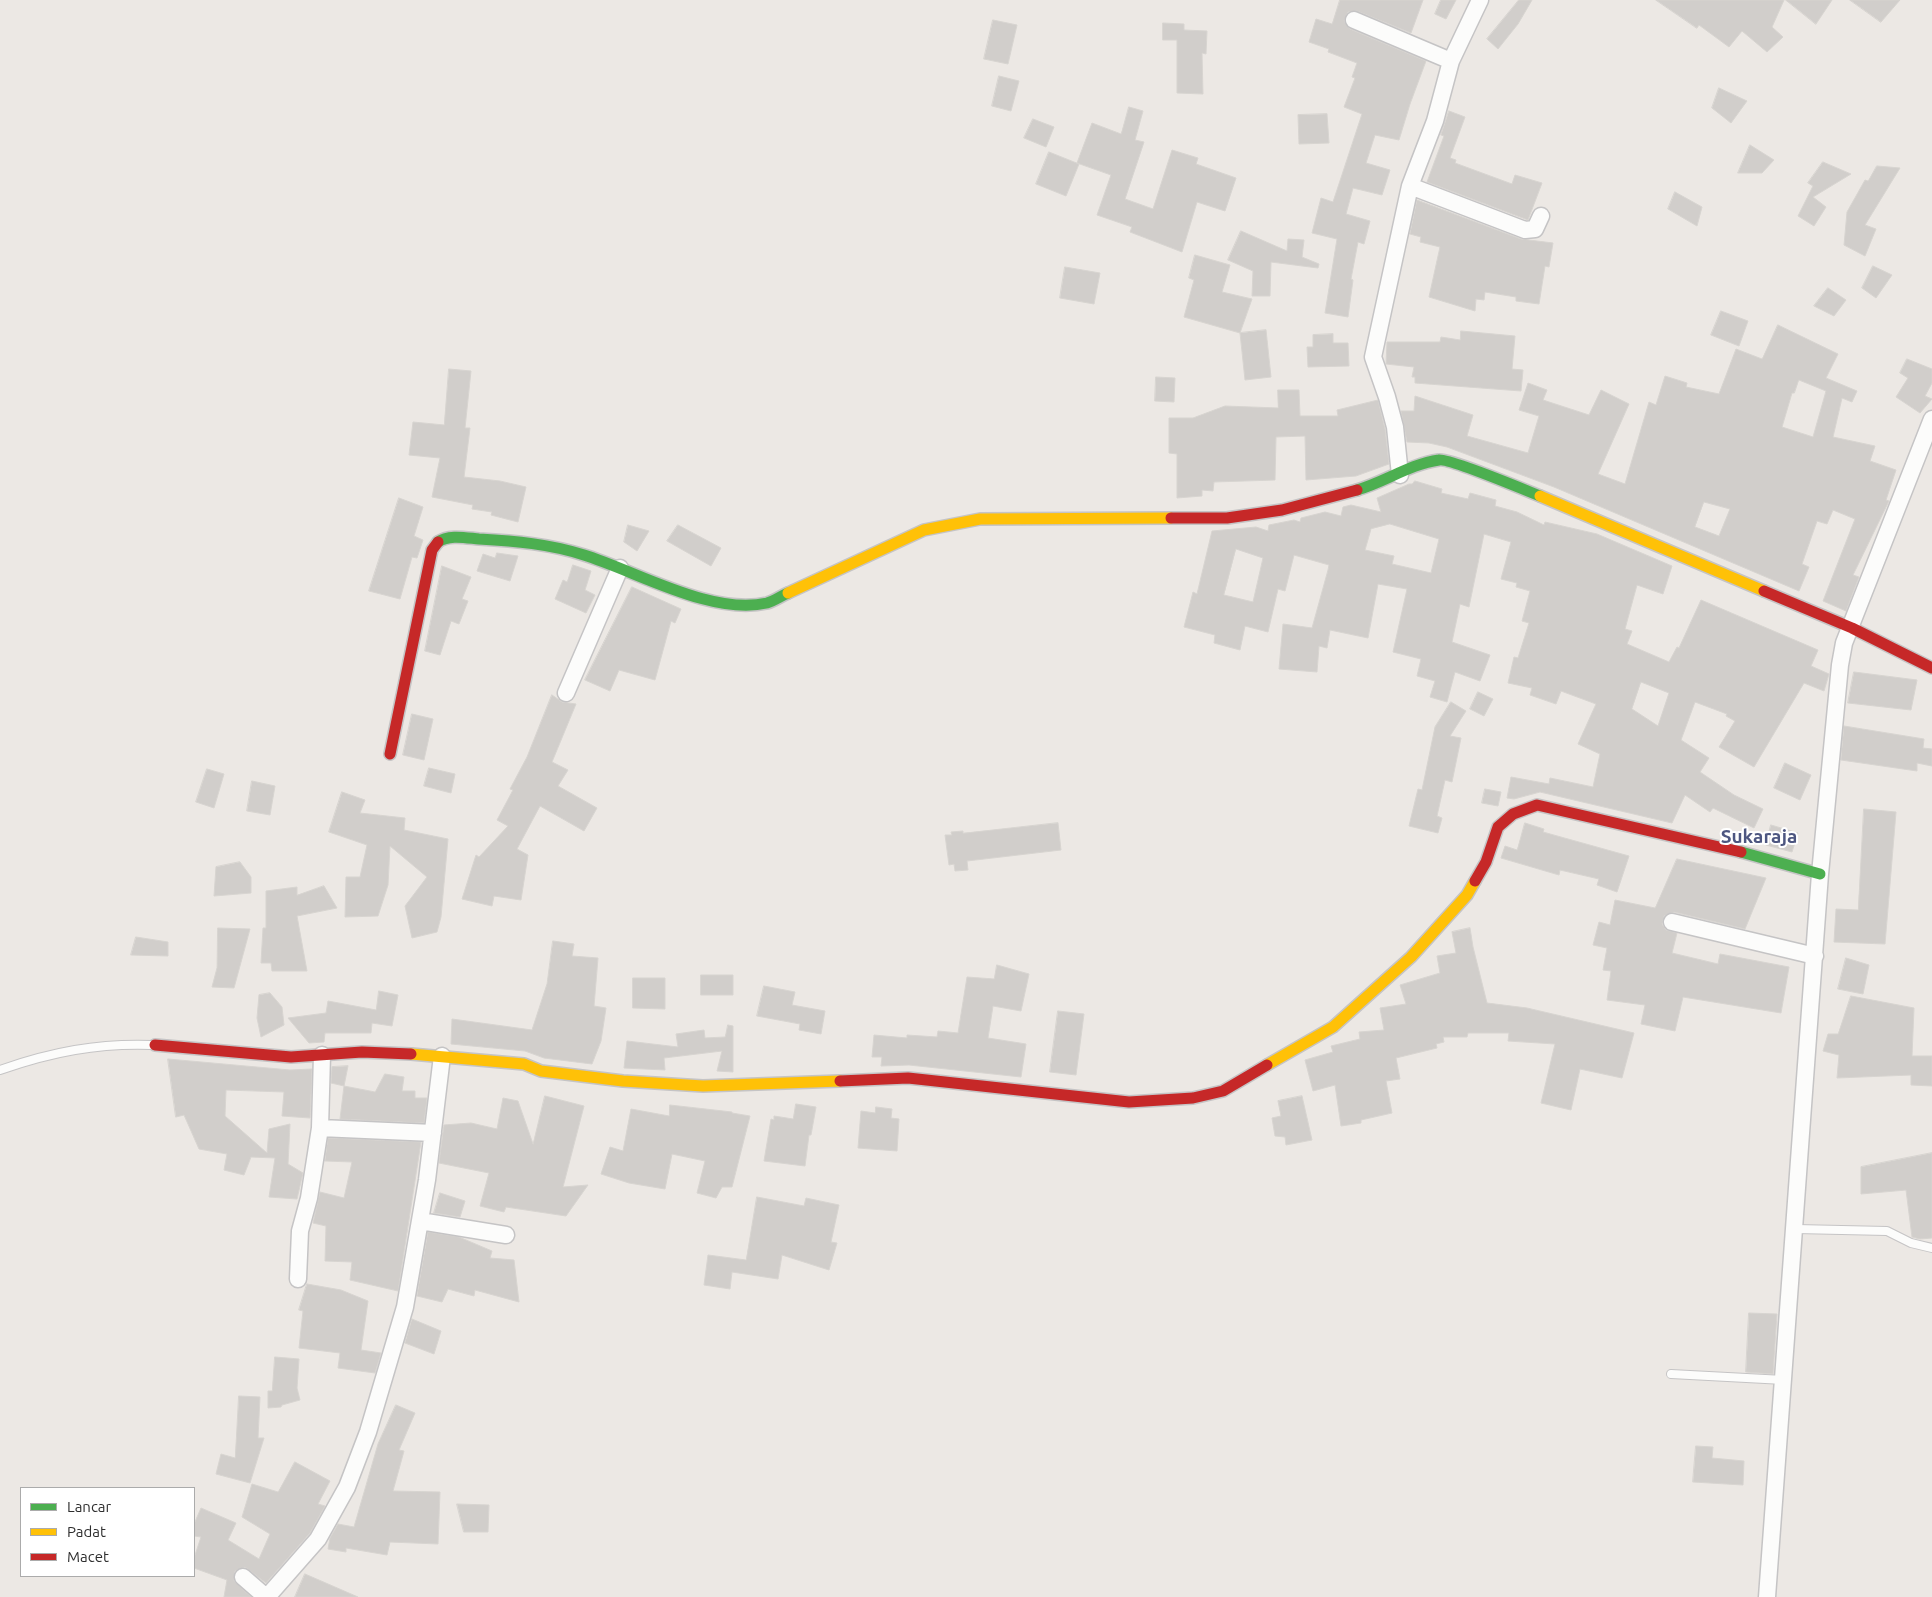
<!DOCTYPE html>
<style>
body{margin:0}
#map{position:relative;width:1932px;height:1597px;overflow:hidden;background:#ece8e4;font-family:Ubuntu,sans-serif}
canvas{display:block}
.legend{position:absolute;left:20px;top:1487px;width:175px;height:90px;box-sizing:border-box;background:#fff;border:1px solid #ababab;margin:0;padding:6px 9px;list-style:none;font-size:15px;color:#2e2e2e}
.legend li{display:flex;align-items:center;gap:10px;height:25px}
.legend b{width:25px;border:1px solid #ababab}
</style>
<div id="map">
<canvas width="1932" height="1597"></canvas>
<ul class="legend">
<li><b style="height:6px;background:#4caf50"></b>Lancar</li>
<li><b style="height:6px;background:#ffc107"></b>Padat</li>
<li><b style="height:6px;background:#c62828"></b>Macet</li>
</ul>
</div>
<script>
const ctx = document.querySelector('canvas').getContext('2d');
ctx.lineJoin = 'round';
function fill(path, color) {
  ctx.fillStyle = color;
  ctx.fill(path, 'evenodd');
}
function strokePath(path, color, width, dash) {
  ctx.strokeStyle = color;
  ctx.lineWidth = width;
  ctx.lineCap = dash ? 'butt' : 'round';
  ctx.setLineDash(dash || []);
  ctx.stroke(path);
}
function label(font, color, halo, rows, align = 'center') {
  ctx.font = font + ' Ubuntu,sans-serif';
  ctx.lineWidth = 4;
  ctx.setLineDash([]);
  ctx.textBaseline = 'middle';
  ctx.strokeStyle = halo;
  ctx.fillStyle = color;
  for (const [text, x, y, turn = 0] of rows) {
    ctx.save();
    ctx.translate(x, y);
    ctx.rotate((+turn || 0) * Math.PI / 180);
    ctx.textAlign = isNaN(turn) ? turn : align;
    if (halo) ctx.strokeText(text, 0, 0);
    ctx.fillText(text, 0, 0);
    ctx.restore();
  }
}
const building = new Path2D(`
 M 1340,0 L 1423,0 L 1411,33 L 1357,11 L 1348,12 L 1344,21 L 1350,29 L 1426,61 L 1410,104 L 1399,140 L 1375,135 L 1366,163 L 1390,170 L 1382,195 L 1353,188 L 1346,214 L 1370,221 L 1364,244 L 1358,242 L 1351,279 L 1353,280 L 1348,317 L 1325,313 L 1337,239 L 1312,233 L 1321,198 L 1333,202 L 1362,114 L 1344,107 L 1355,78 L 1352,77 L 1357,63 L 1328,52 L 1329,49 L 1309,42 L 1316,19 L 1332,24 Z
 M 1441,0 L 1456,0 L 1446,19 L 1435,14 Z
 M 1519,0 L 1532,0 L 1518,24 L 1498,49 L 1487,39 Z
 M 1656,0 L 1784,0 L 1772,27 L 1783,37 L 1767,52 L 1742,31 L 1729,47 L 1699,25 L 1697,28 Z
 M 1786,0 L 1832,0 L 1816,24 Z
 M 1850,0 L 1900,0 L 1881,22 Z
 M 993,20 L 1017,25 L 1008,64 L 984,59 Z
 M 1163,23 L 1184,24 L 1184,30 L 1207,31 L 1206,54 L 1202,53 L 1203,94 L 1177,93 L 1177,40 L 1163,40 Z
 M 999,76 L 1019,81 L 1011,111 L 992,106 Z
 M 1719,88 L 1747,101 L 1731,123 L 1712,108 Z
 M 1129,107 L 1143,111 L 1135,140 L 1144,142 L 1125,199 L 1153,209 L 1172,150 L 1198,158 L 1196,164 L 1236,178 L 1225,211 L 1197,202 L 1182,252 L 1130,232 L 1132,227 L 1097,215 L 1111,175 L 1077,163 L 1092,123 L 1121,134 Z
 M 1449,111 L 1465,117 L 1450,158 L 1456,160 L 1455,163 L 1512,184 L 1515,175 L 1542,183 L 1528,220 L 1427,182 L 1444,136 L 1441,135 Z
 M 1327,114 L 1329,143 L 1299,144 L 1298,115 Z
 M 1033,119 L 1054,127 L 1046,147 L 1024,138 Z
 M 1750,145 L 1774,160 L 1762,173 L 1738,173 Z
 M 1049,152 L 1079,164 L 1066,196 L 1036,184 Z
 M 1823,162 L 1851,174 L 1813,197 L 1826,207 L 1814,226 L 1798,216 L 1813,186 L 1808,183 Z
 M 1877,166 L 1900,168 L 1865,225 L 1876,229 L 1865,256 L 1844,245 L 1847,212 L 1865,180 L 1868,181 Z
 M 1675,192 L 1702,207 L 1697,226 L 1668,209 Z
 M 1417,200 L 1521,239 L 1553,243 L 1549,267 L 1545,266 L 1539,304 L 1516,301 L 1516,297 L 1485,292 L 1484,300 L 1476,299 L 1475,311 L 1429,297 L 1440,247 L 1420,242 L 1421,237 L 1410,234 Z
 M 1241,231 L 1287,251 L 1288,239 L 1304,240 L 1302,257 L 1319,264 L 1318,268 L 1271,262 L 1270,296 L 1252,296 L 1253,271 L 1228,260 Z
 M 1195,255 L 1230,265 L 1222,292 L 1252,299 L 1240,333 L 1184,317 L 1194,280 L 1189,278 Z
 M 1873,266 L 1892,275 L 1876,298 L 1862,288 Z
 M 1065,267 L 1100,273 L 1094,304 L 1060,298 Z
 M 1828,288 L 1846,300 L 1834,316 L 1814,306 Z
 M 1721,311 L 1748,321 L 1739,346 L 1711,335 Z
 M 1778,325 L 1838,354 L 1826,378 L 1857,391 L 1852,402 L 1842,398 L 1833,437 L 1875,446 L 1870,461 L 1896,470 L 1886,500 L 1889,501 L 1853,575 L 1859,577 L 1846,611 L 1823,601 L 1855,519 L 1833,510 L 1827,524 L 1817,521 L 1802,564 L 1809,567 L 1799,591 L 1554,487 L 1447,447 L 1429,443 L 1407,442 L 1401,411 L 1414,411 L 1415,396 L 1473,415 L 1467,436 L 1528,453 L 1539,416 L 1519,410 L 1528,383 L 1547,390 L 1543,400 L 1589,415 L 1601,390 L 1629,404 L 1598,474 L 1625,484 L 1649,402 L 1656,405 L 1665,376 L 1687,383 L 1686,387 L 1719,394 L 1736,349 L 1762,359 ZM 1799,380 L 1826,391 L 1813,437 L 1782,427 L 1792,393 L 1794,393 ZM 1704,502 L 1730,509 L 1719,536 L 1695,527 Z
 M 1266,330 L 1271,377 L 1245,380 L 1240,333 Z
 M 1461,331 L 1515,336 L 1512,369 L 1523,370 L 1521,391 L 1415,383 L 1415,377 L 1412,377 L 1414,367 L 1386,364 L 1387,342 L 1440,342 L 1441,337 L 1460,340 Z
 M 1333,334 L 1333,343 L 1348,343 L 1349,366 L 1308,367 L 1307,347 L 1313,347 L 1313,335 Z
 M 1907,359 L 1932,369 L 1932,383 L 1925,396 L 1932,399 L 1920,413 L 1896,397 L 1908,378 L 1900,373 Z
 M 449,369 L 471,371 L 465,428 L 470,428 L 464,477 L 500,481 L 526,487 L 518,522 L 491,515 L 492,512 L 472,509 L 473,505 L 432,497 L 440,458 L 409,455 L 413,422 L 444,425 Z
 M 1156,377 L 1175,378 L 1174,402 L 1155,401 Z
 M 1278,390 L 1299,390 L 1300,416 L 1338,416 L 1337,410 L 1378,400 L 1385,429 L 1389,464 L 1356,476 L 1306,480 L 1305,436 L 1276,437 L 1275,480 L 1214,482 L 1213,491 L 1202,490 L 1202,496 L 1177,498 L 1177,454 L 1169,453 L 1169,418 L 1193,418 L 1225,406 L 1278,408 Z
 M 1415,481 L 1442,489 L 1441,493 L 1468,499 L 1470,493 L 1496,500 L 1495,506 L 1517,512 L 1544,525 L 1545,522 L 1597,534 L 1672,566 L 1663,594 L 1637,585 L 1625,629 L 1632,631 L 1627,644 L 1669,662 L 1677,647 L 1679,648 L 1701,600 L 1818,650 L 1811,666 L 1829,674 L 1824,691 L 1804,683 L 1754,767 L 1719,747 L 1735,721 L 1726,716 L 1727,714 L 1695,702 L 1681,740 L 1709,758 L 1700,772 L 1734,795 L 1763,809 L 1754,828 L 1713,808 L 1710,812 L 1685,795 L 1672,823 L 1540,792 L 1514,799 L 1507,798 L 1511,777 L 1549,784 L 1550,778 L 1593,787 L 1600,754 L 1578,744 L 1596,704 L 1561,691 L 1556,704 L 1530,695 L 1532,688 L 1508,683 L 1514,657 L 1518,658 L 1529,623 L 1522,621 L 1530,591 L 1516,587 L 1517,583 L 1501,579 L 1511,542 L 1484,534 L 1469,607 L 1460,604 L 1452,642 L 1490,655 L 1480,681 L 1455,672 L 1447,702 L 1430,697 L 1435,681 L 1417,676 L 1421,659 L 1393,652 L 1407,589 L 1378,584 L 1368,638 L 1330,630 L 1327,648 L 1319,646 L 1317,672 L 1279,669 L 1283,624 L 1312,628 L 1328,570 L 1329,565 L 1294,555 L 1285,591 L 1278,589 L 1268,632 L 1245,626 L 1240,650 L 1214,643 L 1215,635 L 1184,627 L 1193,592 L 1197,594 L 1212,531 L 1256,527 L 1268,531 L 1269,525 L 1294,520 L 1300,522 L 1301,518 L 1325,512 L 1341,516 L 1343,507 L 1351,505 L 1381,512 L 1377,498 L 1409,484 L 1412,484 ZM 1390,524 L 1439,539 L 1431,573 L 1392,564 L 1394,556 L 1365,550 L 1371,529 ZM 1236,549 L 1263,558 L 1253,602 L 1224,595 ZM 1641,682 L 1669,693 L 1658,726 L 1632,709 Z
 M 399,498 L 423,507 L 414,536 L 423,540 L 417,558 L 412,557 L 400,599 L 369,591 Z
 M 628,525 L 649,531 L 637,551 L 624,542 Z
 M 678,525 L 721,548 L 711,566 L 667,541 Z
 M 497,553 L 518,556 L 510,581 L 477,571 L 483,554 L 495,558 Z
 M 573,565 L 591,571 L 585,590 L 595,595 L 586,613 L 555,599 L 563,580 L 567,582 Z
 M 442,566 L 471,577 L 462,599 L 468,601 L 459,624 L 451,621 L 440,655 L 425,651 Z
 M 632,587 L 681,609 L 675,623 L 671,621 L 655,680 L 619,670 L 610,691 L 585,680 Z
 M 1854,672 L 1917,680 L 1911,710 L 1848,703 Z
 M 1478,692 L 1493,699 L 1484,716 L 1470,709 Z
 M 552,695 L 562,702 L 576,704 L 552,762 L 568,770 L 558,786 L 597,808 L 584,831 L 540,806 L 517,849 L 528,855 L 521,900 L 494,896 L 492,906 L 462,899 L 476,855 L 479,857 L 508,826 L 497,820 L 513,790 L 510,789 L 527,757 Z
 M 1451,702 L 1466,711 L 1450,736 L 1461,738 L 1452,782 L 1445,780 L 1437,816 L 1442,818 L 1438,833 L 1409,826 L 1418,789 L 1422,790 L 1435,727 Z
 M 412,714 L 433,719 L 424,760 L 403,755 Z
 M 1844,726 L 1924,739 L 1923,748 L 1932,749 L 1932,766 L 1917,763 L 1917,771 L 1841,760 Z
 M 1785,763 L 1811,775 L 1800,800 L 1774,788 Z
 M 429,768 L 455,774 L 451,793 L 424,786 Z
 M 207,769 L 224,774 L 214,808 L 196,802 Z
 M 252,781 L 275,786 L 270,815 L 247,811 Z
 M 1485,789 L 1501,792 L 1498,806 L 1482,803 Z
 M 342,792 L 365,800 L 360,813 L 405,818 L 404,830 L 448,839 L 441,917 L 437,932 L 412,938 L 405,906 L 427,877 L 390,846 L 388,885 L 378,916 L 345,917 L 346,877 L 360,877 L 367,845 L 329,832 Z
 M 1864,809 L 1896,812 L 1885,944 L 1834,942 L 1836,909 L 1858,910 Z
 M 1058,823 L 1061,850 L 967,861 L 968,870 L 955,871 L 954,864 L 949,865 L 945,835 L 952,835 L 951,832 L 963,831 L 963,833 Z
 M 1525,823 L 1544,829 L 1543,832 L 1629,856 L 1617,892 L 1597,885 L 1599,879 L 1560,870 L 1559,875 L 1501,858 L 1505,846 L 1517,850 Z
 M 1771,825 L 1798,833 L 1792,852 L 1766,845 Z
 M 1677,859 L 1766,878 L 1745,929 L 1674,912 L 1664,916 L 1662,924 L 1666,930 L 1677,933 L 1672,953 L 1718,964 L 1720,954 L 1789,967 L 1781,1013 L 1683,997 L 1675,1031 L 1641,1024 L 1645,1005 L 1607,1000 L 1611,971 L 1603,970 L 1607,948 L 1593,945 L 1599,922 L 1610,925 L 1615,900 L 1655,908 Z
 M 240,862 L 251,877 L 251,893 L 214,896 L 216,867 Z
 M 324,886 L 337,908 L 297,916 L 307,971 L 272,971 L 271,963 L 261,963 L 263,928 L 266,928 L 266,891 L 297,887 L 297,895 Z
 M 218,928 L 250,929 L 234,988 L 212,987 L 217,968 Z
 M 1470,928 L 1473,947 L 1487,1003 L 1527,1008 L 1634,1033 L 1622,1078 L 1580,1069 L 1571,1110 L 1541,1103 L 1555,1044 L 1508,1041 L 1509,1033 L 1468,1033 L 1467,1037 L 1443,1037 L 1444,1042 L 1436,1044 L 1437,1048 L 1396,1058 L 1400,1079 L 1386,1081 L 1392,1113 L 1361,1120 L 1361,1123 L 1341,1126 L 1335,1085 L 1313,1091 L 1305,1060 L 1333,1052 L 1331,1046 L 1360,1039 L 1359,1032 L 1384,1030 L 1380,1008 L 1406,1004 L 1400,985 L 1440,973 L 1437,956 L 1456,953 L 1452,932 Z
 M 136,937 L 168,942 L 168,956 L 131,955 Z
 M 553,941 L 574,944 L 572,956 L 598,958 L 594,1006 L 606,1008 L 601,1041 L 592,1064 L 544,1058 L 525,1051 L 451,1044 L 452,1019 L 532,1030 L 547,984 Z
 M 1846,958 L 1869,965 L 1863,994 L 1838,989 Z
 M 997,965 L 1029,974 L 1021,1011 L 993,1006 L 988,1038 L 1026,1044 L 1021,1077 L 909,1065 L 881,1066 L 882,1057 L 872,1057 L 874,1035 L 907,1038 L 907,1035 L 937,1037 L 938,1031 L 958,1033 L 967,977 L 994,979 Z
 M 701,975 L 733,975 L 733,995 L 701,995 Z
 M 633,978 L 665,978 L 665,1009 L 633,1008 Z
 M 764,986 L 795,992 L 792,1005 L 825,1011 L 821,1034 L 799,1030 L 800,1024 L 757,1016 Z
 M 379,991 L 398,995 L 392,1026 L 372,1023 L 371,1033 L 325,1033 L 324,1042 L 309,1043 L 288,1018 L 326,1013 L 328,1001 L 376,1010 Z
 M 270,993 L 282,1007 L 284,1025 L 261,1037 L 257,1018 L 259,995 Z
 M 1851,996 L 1914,1008 L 1912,1056 L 1932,1056 L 1932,1086 L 1911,1085 L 1911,1075 L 1837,1078 L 1839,1055 L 1823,1051 L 1828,1034 L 1838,1034 Z
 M 1058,1011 L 1084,1014 L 1076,1075 L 1050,1072 Z
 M 728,1025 L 733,1026 L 733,1072 L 717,1071 L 722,1051 L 664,1058 L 665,1070 L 624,1068 L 627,1041 L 678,1047 L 676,1034 L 704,1030 L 705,1038 L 725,1037 Z
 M 168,1059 L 290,1070 L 312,1069 L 310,1118 L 282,1116 L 284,1092 L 226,1090 L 225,1116 L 267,1153 L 269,1129 L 290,1124 L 288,1164 L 303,1173 L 297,1199 L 269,1197 L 275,1158 L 251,1157 L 244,1175 L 224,1170 L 227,1154 L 199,1149 L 184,1115 L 176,1117 Z
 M 348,1066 L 344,1086 L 331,1083 L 332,1067 Z
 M 385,1074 L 404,1077 L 402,1091 L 415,1091 L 415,1098 L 427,1098 L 424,1123 L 340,1119 L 344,1086 L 375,1092 Z
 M 545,1096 L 584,1106 L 563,1187 L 588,1185 L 566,1216 L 506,1207 L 504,1212 L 480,1206 L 489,1173 L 439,1163 L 444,1125 L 471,1123 L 497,1129 L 503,1098 L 518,1101 L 533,1144 Z
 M 1302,1096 L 1312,1140 L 1286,1145 L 1285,1137 L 1275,1136 L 1272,1118 L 1281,1116 L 1278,1101 Z
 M 796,1104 L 816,1107 L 811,1135 L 809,1135 L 805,1166 L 764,1161 L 771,1119 L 774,1120 L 774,1116 L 793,1119 Z
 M 670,1105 L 732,1112 L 732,1113 L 750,1116 L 732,1187 L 722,1187 L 716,1198 L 697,1193 L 705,1161 L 672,1154 L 665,1189 L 629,1183 L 601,1174 L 610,1147 L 623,1151 L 631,1109 L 669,1116 Z
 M 876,1107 L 892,1109 L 891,1118 L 899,1119 L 897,1151 L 858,1148 L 861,1111 L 875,1113 Z
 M 328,1138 L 421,1142 L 398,1291 L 350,1280 L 352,1262 L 325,1261 L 326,1226 L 313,1223 L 320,1192 L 344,1198 L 352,1162 L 325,1161 Z
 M 1932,1153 L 1932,1238 L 1920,1239 L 1912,1237 L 1906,1190 L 1861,1194 L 1861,1167 Z
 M 440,1193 L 465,1201 L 460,1217 L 434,1213 Z
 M 757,1197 L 804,1206 L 806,1198 L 839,1205 L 831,1242 L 837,1243 L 829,1270 L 782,1255 L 778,1279 L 732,1272 L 730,1289 L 704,1285 L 708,1255 L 746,1260 Z
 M 428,1232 L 459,1237 L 492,1251 L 490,1258 L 514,1260 L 519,1302 L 475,1290 L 474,1296 L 448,1289 L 442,1302 L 417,1296 Z
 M 307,1284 L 341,1290 L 368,1301 L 361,1350 L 381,1353 L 375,1373 L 338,1368 L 340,1353 L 299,1348 L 303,1311 L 299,1310 Z
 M 1749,1313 L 1777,1314 L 1773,1374 L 1746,1372 Z
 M 412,1319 L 441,1331 L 434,1354 L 405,1343 Z
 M 275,1357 L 299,1359 L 297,1388 L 300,1400 L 282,1405 L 281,1407 L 268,1408 L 268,1391 L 272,1391 Z
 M 239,1396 L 260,1397 L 258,1438 L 264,1438 L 250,1483 L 216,1474 L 221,1454 L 235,1458 Z
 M 396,1405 L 415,1413 L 399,1450 L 404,1451 L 393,1491 L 440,1492 L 438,1544 L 390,1542 L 387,1555 L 346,1548 L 346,1552 L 328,1549 L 330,1538 L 338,1524 L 354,1527 L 378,1444 Z
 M 1696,1446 L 1713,1447 L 1712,1458 L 1744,1461 L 1743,1485 L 1693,1482 Z
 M 295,1462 L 330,1481 L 318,1504 L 325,1506 L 310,1533 L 266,1583 L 245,1567 L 235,1571 L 234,1581 L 251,1597 L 224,1597 L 227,1580 L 194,1568 L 194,1558 L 201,1537 L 194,1536 L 194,1524 L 201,1508 L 236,1523 L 228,1540 L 259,1559 L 270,1534 L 242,1517 L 252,1484 L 278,1492 Z
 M 457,1504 L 489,1505 L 488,1532 L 464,1532 Z
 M 305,1574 L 358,1597 L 295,1597 Z`);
fill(building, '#d1cecb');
strokePath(building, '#d7d4d0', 1);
const lane = new Path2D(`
 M 0,1070 C 51,1052 98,1043 152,1045
 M 1796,1229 L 1887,1231 L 1911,1243 L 1932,1248
 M 1671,1374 L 1784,1380`);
const street = new Path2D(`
 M 1354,20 L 1451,61
 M 1410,186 L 1525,230 L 1535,229 L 1541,216
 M 1400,475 L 1395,427 L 1387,397 L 1373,357 L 1410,186 L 1435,121 L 1451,61 L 1480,0
 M 566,693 L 620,568
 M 1672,922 L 1815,956
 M 320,1128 L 433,1133
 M 420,1221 L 506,1235
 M 298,1279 L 300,1231 L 309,1198 L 320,1128 L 322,1055
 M 243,1577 L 266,1597
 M 267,1597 L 318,1539 L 347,1487 L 368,1432 L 405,1307 L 427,1180 L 442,1056
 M 1767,1597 L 1820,874 L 1840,665 L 1844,643 L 1932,419`);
const fast = new Path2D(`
 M 1357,490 C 1385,482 1410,464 1439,460 C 1449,458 1525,490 1540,496
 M 438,542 C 449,534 467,538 479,539 C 515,541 550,544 584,555 C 636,571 712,616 767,603 C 774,601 781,596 788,593
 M 1741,852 L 1820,874`);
const slow = new Path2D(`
 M 1540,496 L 1764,591
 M 788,593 L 924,530 L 980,519 L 1171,518
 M 411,1054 L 524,1064 L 541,1071 L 623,1081 L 703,1086 L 840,1081
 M 1267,1065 L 1333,1027 L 1411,957 L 1467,895 L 1475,881`);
const jam = new Path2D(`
 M 1171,518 L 1227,518 L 1282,510 L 1357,490
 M 1764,591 L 1852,628 L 1932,668
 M 390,754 L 432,550 L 438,542
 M 1475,881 L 1486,862 L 1498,827 L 1513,814 L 1537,805 L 1741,852
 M 155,1045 L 291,1057 L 362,1052 L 411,1054
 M 840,1081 L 908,1078 L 1129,1102 L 1193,1098 L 1223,1091 L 1267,1065`);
strokePath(lane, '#c5c4c5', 10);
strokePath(street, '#c5c4c5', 19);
strokePath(fast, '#c5c4c5', 14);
strokePath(slow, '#c5c4c5', 14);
strokePath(jam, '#c5c4c5', 14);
strokePath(lane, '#fcfcfb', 8);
strokePath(street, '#fcfcfb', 16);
strokePath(fast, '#4caf50', 11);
strokePath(slow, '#ffc107', 11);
strokePath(jam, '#c62828', 11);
label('bold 19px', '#4d5680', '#fff', [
 ["Sukaraja",1759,837]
]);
</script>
